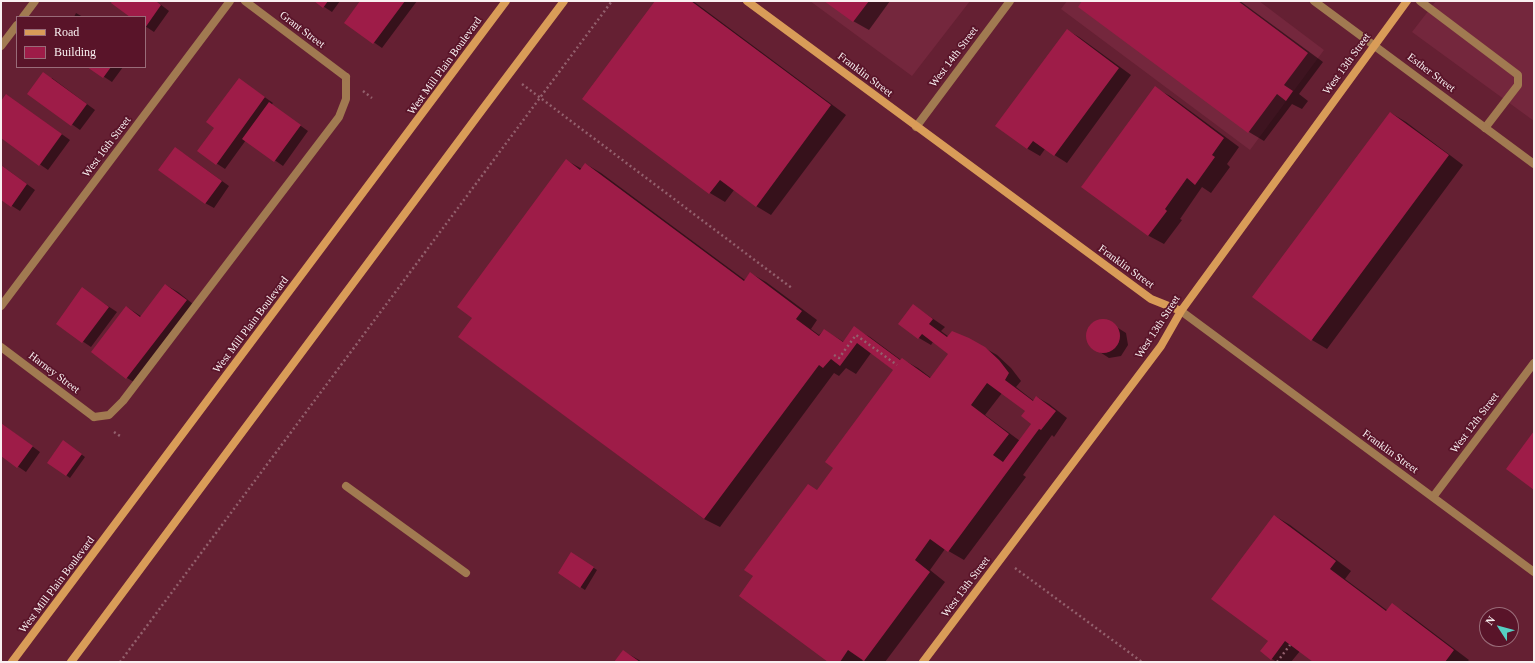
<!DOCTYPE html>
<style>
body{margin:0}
#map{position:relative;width:1535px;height:663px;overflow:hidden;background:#652033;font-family:"Times New Roman",serif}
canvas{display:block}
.frame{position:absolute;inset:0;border:2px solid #f9f0f1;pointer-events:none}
.legend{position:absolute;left:16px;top:16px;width:130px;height:52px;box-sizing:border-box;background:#591429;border:1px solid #996c79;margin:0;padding:5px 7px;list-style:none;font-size:12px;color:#f9f0f1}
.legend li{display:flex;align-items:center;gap:8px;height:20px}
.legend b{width:20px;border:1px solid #996c79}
.north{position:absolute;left:1479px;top:607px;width:40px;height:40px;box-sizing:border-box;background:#591429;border:1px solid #996c79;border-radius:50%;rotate:306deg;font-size:11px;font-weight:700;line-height:16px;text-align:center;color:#f9f0f1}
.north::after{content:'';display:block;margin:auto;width:14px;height:18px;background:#56cec3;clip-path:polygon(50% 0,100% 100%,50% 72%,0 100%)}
</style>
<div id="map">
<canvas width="1535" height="663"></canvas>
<div class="frame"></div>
<ul class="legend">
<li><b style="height:5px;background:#d99c58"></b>Road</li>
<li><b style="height:11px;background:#9e1c48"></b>Building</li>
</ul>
<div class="north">N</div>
</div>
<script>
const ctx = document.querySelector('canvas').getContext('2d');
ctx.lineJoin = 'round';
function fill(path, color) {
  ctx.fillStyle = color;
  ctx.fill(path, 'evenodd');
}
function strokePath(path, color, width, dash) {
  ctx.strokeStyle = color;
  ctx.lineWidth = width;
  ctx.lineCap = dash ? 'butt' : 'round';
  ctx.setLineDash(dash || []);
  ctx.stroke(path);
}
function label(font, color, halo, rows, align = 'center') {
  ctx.font = font + ' "Times New Roman",serif';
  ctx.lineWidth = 3.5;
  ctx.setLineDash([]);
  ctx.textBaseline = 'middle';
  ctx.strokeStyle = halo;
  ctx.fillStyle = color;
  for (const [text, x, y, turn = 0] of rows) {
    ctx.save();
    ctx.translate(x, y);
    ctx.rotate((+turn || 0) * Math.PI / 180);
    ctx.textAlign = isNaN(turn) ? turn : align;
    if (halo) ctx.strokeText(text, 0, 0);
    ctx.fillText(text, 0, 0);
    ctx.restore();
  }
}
fill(new Path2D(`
 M 810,1 L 970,1 L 912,76 Z
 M 1067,1 L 1259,1 L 1324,50 L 1250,150 L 1061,9 Z
 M 1436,1 L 1534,1 L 1534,121 L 1412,32 Z`), '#74273d');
fill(new Path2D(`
 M 114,1 L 156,1 L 169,11 L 154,32 L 145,26 L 145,17 L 132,17 Z
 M 315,1 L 340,1 L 332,12 Z
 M 362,1 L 417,1 L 382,48 L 346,23 Z
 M 656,1 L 693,1 L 846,115 L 771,215 L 756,206 L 734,190 L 725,202 L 710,193 Z
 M 826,1 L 890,1 L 869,30 L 853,21 Z
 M 1083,1 L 1240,1 L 1323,62 L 1299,94 L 1308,101 L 1302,109 L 1292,104 L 1264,141 L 1249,132 L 1079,7 Z
 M 76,13 L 83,17 L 74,17 Z
 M 1067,30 L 1079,37 L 1131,75 L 1067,163 L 1045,149 L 1040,156 L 1028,149 L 997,125 Z
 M 89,67 L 123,67 L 112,82 Z
 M 52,78 L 95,110 L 80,130 L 29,94 Z
 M 239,79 L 273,103 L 271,105 L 308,131 L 283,166 L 246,140 L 225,169 L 198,151 L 215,128 Z
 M 1155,88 L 1170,96 L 1239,147 L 1227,164 L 1230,167 L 1211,193 L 1202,187 L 1180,219 L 1182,220 L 1164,244 L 1149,236 L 1082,186 Z
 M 7,95 L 70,140 L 48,170 L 1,137 L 1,103 Z
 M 1391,113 L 1406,122 L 1463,165 L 1327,349 L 1312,340 Z
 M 183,153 L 229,186 L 214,208 L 205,203 Z
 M 566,160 L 582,169 L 586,164 L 601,173 L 745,280 L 750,273 L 766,282 L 817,320 L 811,329 L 819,335 L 824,330 L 844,342 L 854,328 L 870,337 L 901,360 L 902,359 L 918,368 L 931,378 L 949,354 L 933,342 L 931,345 L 919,338 L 900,323 L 913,305 L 945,327 L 941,331 L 949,337 L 969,339 L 997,355 L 1011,368 L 1021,381 L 1016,387 L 1034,401 L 1037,397 L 1049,404 L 1067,418 L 1054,437 L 1052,435 L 1023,475 L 1026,477 L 964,560 L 945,549 L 930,570 L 945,582 L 885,662 L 867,662 L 863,660 L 861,662 L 830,662 L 754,576 L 835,467 L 894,370 L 871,353 L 856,374 L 846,368 L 839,376 L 834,373 L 720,527 L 704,519 L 459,337 L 474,317 ZM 1002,393 L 1026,411 L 1033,423 L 1020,441 L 985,415 Z
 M 1,165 L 35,190 L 20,211 L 1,199 Z
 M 166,285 L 178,292 L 198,308 L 139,385 L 127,378 L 92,352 L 127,307 L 142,317 Z
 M 82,289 L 117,312 L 91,347 L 57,324 Z
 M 1107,321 L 1126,333 L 1128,345 L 1121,356 L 1109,358 L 1089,345 L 1087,333 L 1094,323 Z
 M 1,423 L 40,452 L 26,472 L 1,455 Z
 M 67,444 L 85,457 L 70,478 L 66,475 Z
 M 1275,516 L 1290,525 L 1351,571 L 1345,579 L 1388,611 L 1392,605 L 1407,613 L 1469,660 L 1467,662 L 1314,662 L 1300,651 L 1291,662 L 1277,662 L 1272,659 L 1270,641 Z
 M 576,556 L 597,570 L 585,590 L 559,573 Z
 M 623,651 L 639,660 L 642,662 L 615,662 Z`), '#0007');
fill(new Path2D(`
 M 112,1 L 156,1 L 161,5 L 145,28 L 145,17 L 130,17 L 111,3 Z
 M 314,1 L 328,1 L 323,8 Z
 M 360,1 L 405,1 L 373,44 L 344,23 Z
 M 655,1 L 691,1 L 831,105 L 756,207 L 720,180 L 709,194 L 582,99 Z
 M 824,1 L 869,1 L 853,22 Z
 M 1082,1 L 1238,1 L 1308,53 L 1284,85 L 1293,91 L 1286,101 L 1277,94 L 1248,133 L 1078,7 Z
 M 1067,29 L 1119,68 L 1054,156 L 1033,141 L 1027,149 L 995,126 Z
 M 87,67 L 111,67 L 103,78 Z
 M 43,72 L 87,104 L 71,126 L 27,94 Z
 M 239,78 L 265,97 L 216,165 L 197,151 L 214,128 L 206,122 Z
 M 1155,86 L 1224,138 L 1212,155 L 1215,157 L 1195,185 L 1187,178 L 1165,209 L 1167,211 L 1148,236 L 1081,187 Z
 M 6,94 L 62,134 L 39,166 L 1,138 L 1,101 Z
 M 269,102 L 301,125 L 274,162 L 242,139 Z
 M 1390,112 L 1449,155 L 1311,341 L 1252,297 Z
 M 175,147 L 222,181 L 205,204 L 158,170 Z
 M 566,159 L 580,170 L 585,163 L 744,281 L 750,272 L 802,311 L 796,319 L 819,336 L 824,329 L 843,342 L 854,326 L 900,360 L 902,358 L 930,378 L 948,354 L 922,334 L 918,339 L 898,324 L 913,304 L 933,319 L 929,324 L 947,337 L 952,331 L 969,338 L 985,347 L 999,360 L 1009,373 L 1005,380 L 1033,401 L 1036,396 L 1056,411 L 1041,430 L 1039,429 L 948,552 L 930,539 L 915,560 L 930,572 L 864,661 L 848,650 L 840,662 L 828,662 L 739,596 L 753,576 L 744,570 L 808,484 L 817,490 L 833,468 L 825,462 L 893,370 L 857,343 L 840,366 L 831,359 L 823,368 L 819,365 L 704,519 L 458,337 L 472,318 L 457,307 ZM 987,383 L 1025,411 L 1021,416 L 1031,424 L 1003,462 L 993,455 L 1009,434 L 971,405 Z
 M 1,165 L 27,184 L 11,207 L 1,200 Z
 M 165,284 L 187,300 L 126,379 L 91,352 L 126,306 L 140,317 Z
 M 82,287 L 109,307 L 82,343 L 56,324 Z
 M1086 336a17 17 0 1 1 34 0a17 17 0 1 1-34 0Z
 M 1,423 L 33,446 L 17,468 L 1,456 Z
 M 1534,431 L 1534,490 L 1506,469 Z
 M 63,440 L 82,454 L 66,476 L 47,463 Z
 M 1274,515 L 1336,561 L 1330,569 L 1386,611 L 1392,603 L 1454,650 L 1445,662 L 1313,662 L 1285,641 L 1271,660 L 1260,651 L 1268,641 L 1211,599 Z
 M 571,552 L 594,567 L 580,588 L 558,573 Z
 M 623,650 L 640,662 L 614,662 Z`), '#9e1c48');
strokePath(new Path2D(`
 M 522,84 L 793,289
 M 363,91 L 372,98
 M 834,355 L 839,358 L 856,335 L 897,365
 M 114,432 L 120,436
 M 1015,568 L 1142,662
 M 120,662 L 612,1
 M 1277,662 L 1290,645`), '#93606d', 2.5, [2, 3]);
strokePath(new Path2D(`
 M 1420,1 L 1518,75 L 1518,85 L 1485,128
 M 23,17 L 35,1
 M 1,46 L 17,25
 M 94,417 L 109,415 L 123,401 L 339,117 L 346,99 L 346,77
 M 346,486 L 466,573`), '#a17a51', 8);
strokePath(new Path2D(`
 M 245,1 L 346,77
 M 1314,1 L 1534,164
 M 916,127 L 1010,1
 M 1,306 L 230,1
 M 1181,311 L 1534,572
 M 1,347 L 94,417
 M 1433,497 L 1534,363`), '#a17a51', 8);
strokePath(new Path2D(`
 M 747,1 L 1151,299 L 1181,311
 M 12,662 L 506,1
 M 71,662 L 482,110 L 564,1
 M 923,662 L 1161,346 L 1181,311 L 1407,1`), '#d99c58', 8);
label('11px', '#f9f0f1', '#591429', [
 ["Grant Street",302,30,37],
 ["West 14th Street",954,57,-53],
 ["West 13th Street",1347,64,-54],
 ["West Mill Plain Boulevard",445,66,-54],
 ["Esther Street",1431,73,37],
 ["Franklin Street",865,75,37],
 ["West 16th Street",107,147,-53],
 ["Franklin Street",1126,267,36],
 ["West Mill Plain Boulevard",251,325,-53],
 ["West 13th Street",1158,327,-57],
 ["Harney Street",54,373,37],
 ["West 12th Street",1475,423,-53],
 ["Franklin Street",1390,452,36],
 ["West Mill Plain Boulevard",57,585,-53],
 ["West 13th Street",966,587,-53]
]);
</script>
